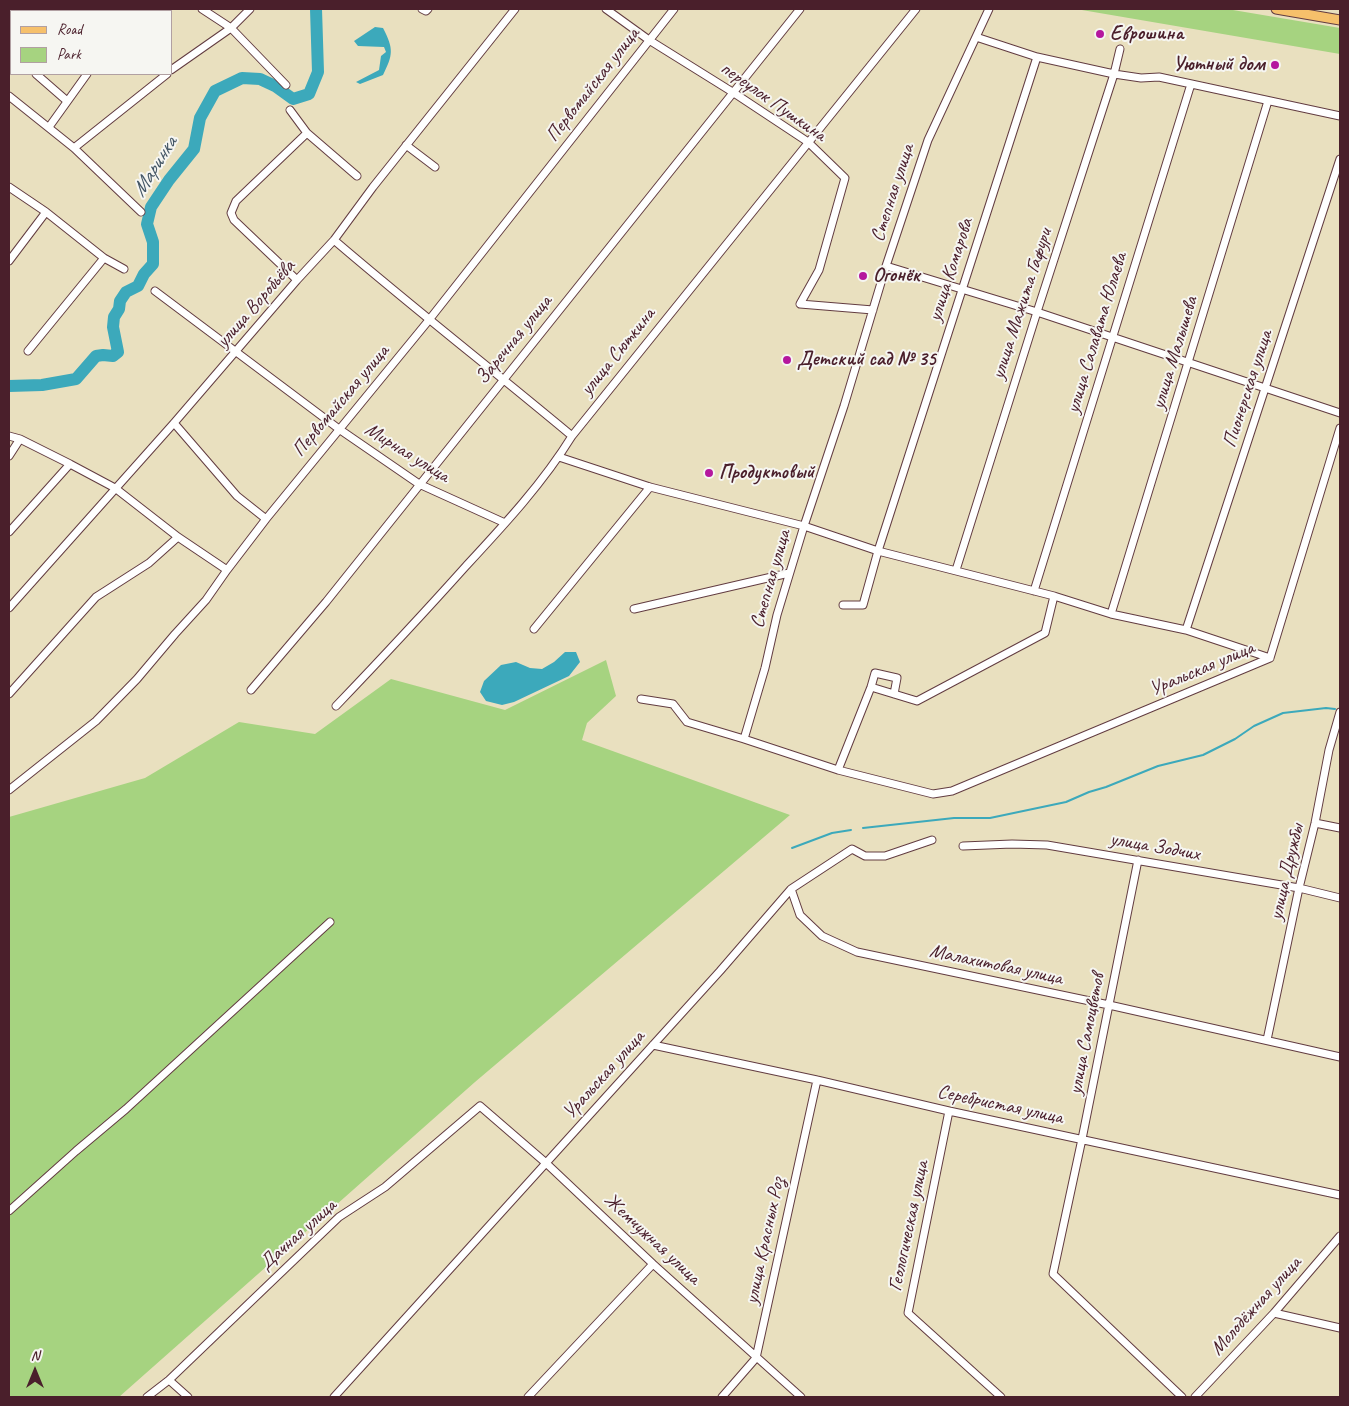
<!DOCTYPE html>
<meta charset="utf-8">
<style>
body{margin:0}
#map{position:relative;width:1349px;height:1406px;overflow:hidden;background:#e9e0bf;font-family:Caveat,sans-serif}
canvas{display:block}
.frame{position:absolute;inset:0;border:10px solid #4a1f2b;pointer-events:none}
.legend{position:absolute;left:10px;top:10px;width:162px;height:65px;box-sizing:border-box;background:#f6f6f2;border:1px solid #b1a0a2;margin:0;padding:6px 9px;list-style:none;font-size:15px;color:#4a1f2b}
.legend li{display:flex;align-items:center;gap:10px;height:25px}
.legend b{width:25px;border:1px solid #b1a0a2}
.north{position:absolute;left:10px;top:1346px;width:50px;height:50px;-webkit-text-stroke:4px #f6f6f2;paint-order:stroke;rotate:0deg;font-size:14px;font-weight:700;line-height:20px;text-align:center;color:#4a1f2b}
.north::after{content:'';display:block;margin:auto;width:18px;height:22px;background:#4a1f2b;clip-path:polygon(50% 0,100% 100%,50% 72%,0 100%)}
</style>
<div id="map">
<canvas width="1349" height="1406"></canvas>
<div class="frame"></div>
<ul class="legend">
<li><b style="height:6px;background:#f6c06b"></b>Road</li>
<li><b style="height:14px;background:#a6d380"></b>Park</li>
</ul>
<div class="north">N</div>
</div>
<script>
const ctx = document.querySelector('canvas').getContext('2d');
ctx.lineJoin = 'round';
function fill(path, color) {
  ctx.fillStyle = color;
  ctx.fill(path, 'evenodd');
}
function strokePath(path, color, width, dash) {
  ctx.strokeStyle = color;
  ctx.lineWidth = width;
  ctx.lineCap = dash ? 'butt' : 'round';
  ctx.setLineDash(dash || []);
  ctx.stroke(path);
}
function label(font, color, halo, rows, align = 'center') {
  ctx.font = font + ' Caveat,sans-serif';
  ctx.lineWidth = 4;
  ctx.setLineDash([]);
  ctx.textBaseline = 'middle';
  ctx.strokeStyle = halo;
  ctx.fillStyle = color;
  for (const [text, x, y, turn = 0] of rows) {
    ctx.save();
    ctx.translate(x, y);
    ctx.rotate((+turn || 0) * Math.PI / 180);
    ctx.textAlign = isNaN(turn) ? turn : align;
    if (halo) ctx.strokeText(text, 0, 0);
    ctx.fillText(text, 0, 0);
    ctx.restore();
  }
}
fill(new Path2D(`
 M 1076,9 L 1227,9 L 1340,28 L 1340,54 Z
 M 606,660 L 616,696 L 587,723 L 582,740 L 790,815 L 475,1082 L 119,1397 L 9,1397 L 9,817 L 145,778 L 239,722 L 315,734 L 391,679 L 505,710 Z`), '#a6d380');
fill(new Path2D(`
 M 375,27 L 383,28 C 394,49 393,55 383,75 L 360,84 L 356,82 L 379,70 L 381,56 L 386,52 L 384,47 L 358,46 L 354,41 Z
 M 565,652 L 576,652 L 580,662 L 569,676 L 514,702 L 502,705 L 486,701 L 480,692 L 484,681 L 501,665 L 516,662 L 530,668 L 542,669 L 554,662 Z`), '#3ca9bb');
strokePath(new Path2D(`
 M 863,828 L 954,818 L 990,818 L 1066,802 L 1089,792 L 1106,787 L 1158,766 L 1203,755 L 1235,739 L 1254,726 L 1283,713 L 1326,708 L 1335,709
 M 792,848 L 832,833 L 851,830`), '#3ca9bb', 2);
strokePath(new Path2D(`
 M 9,386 L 42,385 L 76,379 L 96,356 L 103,355 L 113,356 L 118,352 L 113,327 L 114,317 L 119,309 L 120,301 L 126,292 L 138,286 L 144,274 L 153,264 L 153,242 L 147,224 L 151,207 L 169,180 L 194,149 L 200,118 L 215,91 L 242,78 L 260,79 L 275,86 L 293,99 L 309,94 L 318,72 L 316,9`), '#3ca9bb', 12);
const minor = new Path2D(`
 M 202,9 L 231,28 L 286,85
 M 422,9 L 426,11 L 428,9
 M 606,9 L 649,40 L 734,93 L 808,142 L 845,178 L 819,270 L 800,304 L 873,310
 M 133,11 L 135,9
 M 976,37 L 1037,57 L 1114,74 L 1141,78 L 1159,77 L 1340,116
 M 9,49 L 11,52
 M 171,70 L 231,28 L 250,9
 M 36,74 L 67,101
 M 9,96 L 74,148 L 141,212
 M 290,110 L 307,133 L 357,176
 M 49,127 L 87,74
 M 406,145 L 435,167
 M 74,148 L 167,74
 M 9,187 L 46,212 L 104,258 L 124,269
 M 334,240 C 412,307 493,370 572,436
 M 9,261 L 46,212
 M 886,266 L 1037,312 L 1340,413
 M 297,280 L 234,220 L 231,213 L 236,201 L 307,133
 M 155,291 L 339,429 L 419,484 L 505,523
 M 28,351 L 104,258
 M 174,423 L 237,496 L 266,519
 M 9,436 L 20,439 L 70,464 L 115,488 L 178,537 L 227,570
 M 9,456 L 20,439
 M 559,457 L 650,487 L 804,526 L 878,551 L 1054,596 L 1111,614 L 1186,630 L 1270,658
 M 9,532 L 70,464
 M 956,570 L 1037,312 L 1114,74 L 1120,49
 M 1034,591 L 1191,84
 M 843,605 L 863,605 L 878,551 L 1037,57
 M 9,608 L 174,423 L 297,280 L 334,240 L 373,187 L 515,9
 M 634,609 L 789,573
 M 1111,614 L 1268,101
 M 534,629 L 650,487
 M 1186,630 L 1340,159
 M 1270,658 L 1340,428
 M 871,687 L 917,701 L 1045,633 L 1054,596
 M 251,690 L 326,602 L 800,9
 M 9,694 L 96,597 L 149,563 L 178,537
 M 641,699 L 673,704 L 687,722 L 744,739 L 838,770 L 933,794 L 952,791 L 1270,658
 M 336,706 C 380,660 423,614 466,566 C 504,525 543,483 572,436 L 916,9
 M 744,739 L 765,668 L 777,615 L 804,526 L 844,406 L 886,266 L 928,140 L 989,9
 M 838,770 L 871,687 L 875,673 L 897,678 L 894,694
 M 9,790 L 96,721 L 137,679 L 175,634 L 206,600 L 227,570 L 266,519 L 429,320 L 674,9
 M 1315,823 L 1340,828
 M 963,846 L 1012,844 L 1047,845 L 1299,888 L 1340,898
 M 1138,860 L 1082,1139 L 1053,1274 L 1182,1397
 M 791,889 L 800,915 L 822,936 L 857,952 L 1109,1005 L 1340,1057
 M 1267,1040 L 1299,888 L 1315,823 L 1329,750 L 1340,712
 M 653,1045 L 817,1080 L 949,1111 L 1340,1195
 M 949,1111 L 908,1313 L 1001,1397
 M 9,1211 L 76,1151 L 126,1109 L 330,922
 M 1274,1313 L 1340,1328
 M 169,1380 L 188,1397
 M 147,1397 L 169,1380 L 339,1217 L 385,1187 L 480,1106 L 546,1163 L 653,1264 L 801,1397
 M 334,1397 L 720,971 L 791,889 L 852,849 L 865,856 L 885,856 L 932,840
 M 528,1397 L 653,1264
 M 722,1397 L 756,1358 L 817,1080
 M 1195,1397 L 1274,1313 L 1340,1236`);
const major = new Path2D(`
 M 1276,9 L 1340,20`);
strokePath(minor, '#623c41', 9);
strokePath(major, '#623c41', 11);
strokePath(minor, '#fff', 7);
strokePath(major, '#f6c06b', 9);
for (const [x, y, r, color] of [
 [1100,34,5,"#b5179e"],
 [1275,65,5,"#b5179e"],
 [863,276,5,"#b5179e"],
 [787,360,5,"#b5179e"],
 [709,473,5,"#b5179e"]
]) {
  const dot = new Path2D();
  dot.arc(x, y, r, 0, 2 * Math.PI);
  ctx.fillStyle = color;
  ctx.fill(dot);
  strokePath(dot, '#f6f6f2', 2);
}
label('bold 20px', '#4a1f2b', '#f6f6f2', [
 ["Еврошина",1110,34],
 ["Уютный дом",1265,65,"right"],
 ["Огонёк",873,276],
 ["Детский сад № 35",797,360],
 ["Продуктовый",719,473]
], 'left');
label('20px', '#4a1f2b', '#f6f6f2', [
 ["Первомайская улица",593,85,-52],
 ["переулок Пушкина",773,102,35],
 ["Степная улица",893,193,-72],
 ["улица Комарова",951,270,-72],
 ["улица Воробьёва",256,304,-49],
 ["улица Мажита Гафури",1022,304,-72],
 ["улица Салавата Юлаева",1097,333,-73],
 ["Заречная улица",514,340,-51],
 ["улица Сюткина",618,352,-51],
 ["улица Малышева",1175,353,-73],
 ["Пионерская улица",1248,389,-72],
 ["Первомайская улица",341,401,-50],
 ["Мирная улица",407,453,32],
 ["Степная улица",771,579,-74],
 ["Уральская улица",1202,669,-23],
 ["улица Зодчих",1155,847,10],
 ["улица Дружбы",1287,872,-77],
 ["Малахитовая улица",996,965,12],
 ["улица Самоцветов",1087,1034,-79],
 ["Уральская улица",604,1075,-48],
 ["Серебристая улица",1000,1105,12],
 ["Геологическая улица",909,1226,-78],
 ["Дачная улица",298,1235,-42],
 ["Жемчужная улица",652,1239,43],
 ["улица Красных Роз",765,1241,-78],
 ["Молодёжная улица",1256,1306,-48]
]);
label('italic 21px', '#445665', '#f6f6f2', [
 ["Маринка",155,167,-58]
]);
</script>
